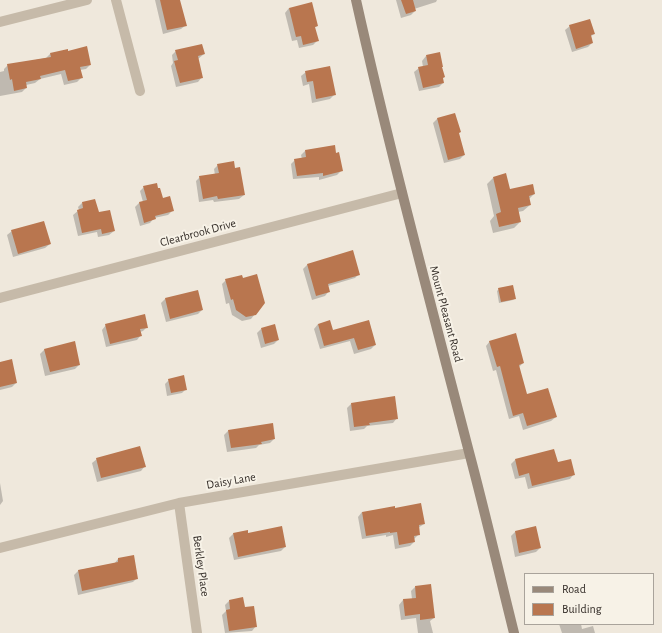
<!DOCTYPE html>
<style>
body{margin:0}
#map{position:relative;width:662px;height:633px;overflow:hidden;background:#efe8dc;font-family:"Alegreya Sans",sans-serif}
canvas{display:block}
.legend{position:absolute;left:524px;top:573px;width:130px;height:52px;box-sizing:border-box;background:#f7f2e7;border:1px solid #a9a39b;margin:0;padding:5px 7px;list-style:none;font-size:12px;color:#342d28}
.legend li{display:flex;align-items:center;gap:8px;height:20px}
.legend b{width:20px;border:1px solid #a9a39b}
</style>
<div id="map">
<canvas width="662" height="633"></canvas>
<ul class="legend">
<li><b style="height:5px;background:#99897a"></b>Road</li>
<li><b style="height:11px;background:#b9764f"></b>Building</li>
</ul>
</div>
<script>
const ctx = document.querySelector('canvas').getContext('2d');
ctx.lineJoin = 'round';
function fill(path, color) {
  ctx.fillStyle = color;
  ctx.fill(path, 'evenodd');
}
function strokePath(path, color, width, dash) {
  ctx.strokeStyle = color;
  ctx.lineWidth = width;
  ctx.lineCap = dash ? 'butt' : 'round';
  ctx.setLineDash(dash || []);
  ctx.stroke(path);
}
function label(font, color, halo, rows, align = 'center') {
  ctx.font = font + ' "Alegreya Sans",sans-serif';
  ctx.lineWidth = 4;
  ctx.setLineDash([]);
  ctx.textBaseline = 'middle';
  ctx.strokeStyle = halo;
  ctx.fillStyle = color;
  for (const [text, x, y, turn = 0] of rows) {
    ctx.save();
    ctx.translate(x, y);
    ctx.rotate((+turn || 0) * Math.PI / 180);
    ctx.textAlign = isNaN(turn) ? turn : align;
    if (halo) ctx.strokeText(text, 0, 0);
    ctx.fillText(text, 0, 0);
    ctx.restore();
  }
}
fill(new Path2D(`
 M 155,0 L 179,0 L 186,25 L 181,29 L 163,34 Z
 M 396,0 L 437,0 L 436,2 L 414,9 L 415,11 L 411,15 L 401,18 Z
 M 289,8 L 317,26 L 314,28 L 318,40 L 313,45 L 299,48 L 297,40 L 292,41 L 285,13 Z
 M 570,26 L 594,34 L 590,37 L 592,43 L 588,47 L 572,52 L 565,30 Z
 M 67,50 L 68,52 L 90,65 L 86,69 L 80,70 L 82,77 L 77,82 L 64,85 L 61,74 L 40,79 L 35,83 L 26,85 L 26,88 L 22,92 L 0,96 L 0,72 L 4,71 L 4,69 L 8,65 L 46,58 L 50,54 Z
 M 176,51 L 204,54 L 198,59 L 202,77 L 198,82 L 176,87 L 171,66 L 173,63 L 172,55 Z
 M 426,56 L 441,67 L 443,83 L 439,87 L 419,91 L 414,72 L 419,68 L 423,67 L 422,61 Z
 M 306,72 L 334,95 L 330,99 L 312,103 L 309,84 L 303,86 L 301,76 Z
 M 455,114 L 458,134 L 464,155 L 460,159 L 444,163 L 433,123 L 437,119 Z
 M 305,151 L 335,154 L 341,171 L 337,175 L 319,180 L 319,177 L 293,179 L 291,164 L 295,160 L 302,159 L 301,155 Z
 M 218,165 L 235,169 L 244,195 L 239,199 L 214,202 L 213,200 L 199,202 L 196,181 L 200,177 L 215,175 L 214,169 Z
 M 493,178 L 509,190 L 534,194 L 528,200 L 530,205 L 523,211 L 518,212 L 520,222 L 514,228 L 493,233 L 490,221 L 494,216 L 487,184 Z
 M 144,187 L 173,210 L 168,215 L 154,218 L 150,223 L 140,226 L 135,207 L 139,203 L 143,202 L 140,191 Z
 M 82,203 L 99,213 L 114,231 L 109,235 L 98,237 L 97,232 L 78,236 L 73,215 L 79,210 L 78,207 Z
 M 12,231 L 50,244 L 45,248 L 13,257 L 7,235 Z
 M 307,265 L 359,274 L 355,278 L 328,286 L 329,291 L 325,296 L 312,300 L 303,269 Z
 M 226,280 L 255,314 L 251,319 L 242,321 L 232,315 L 229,303 L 226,304 L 222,284 Z
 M 499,289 L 515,298 L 513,300 L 499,303 L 497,291 Z
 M 197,291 L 202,310 L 198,314 L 166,322 L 161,303 L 165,299 Z
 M 369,321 L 375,345 L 371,349 L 354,354 L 350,341 L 320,349 L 314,329 L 318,324 L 332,331 Z
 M 106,325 L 147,327 L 143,331 L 140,332 L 141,335 L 137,340 L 106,347 L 102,330 Z
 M 261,329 L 278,340 L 274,344 L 261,348 L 257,333 Z
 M 490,341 L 523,363 L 519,367 L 526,395 L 556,417 L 551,421 L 523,430 L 519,416 L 509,419 L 496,370 L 493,371 L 486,346 Z
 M 74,342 L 79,365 L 75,369 L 45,376 L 40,354 L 44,350 Z
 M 0,363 L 16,383 L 12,387 L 0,390 Z
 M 169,380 L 186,389 L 182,393 L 167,396 L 165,384 Z
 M 351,404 L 397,418 L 393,423 L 367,426 L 364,429 L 350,431 L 347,408 Z
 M 228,431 L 274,439 L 270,443 L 259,445 L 256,448 L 227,452 L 224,435 Z
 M 97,459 L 145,466 L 141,471 L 97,482 L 92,463 Z
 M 515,460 L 557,464 L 574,474 L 570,479 L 528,489 L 525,477 L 515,479 L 511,464 Z
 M 0,483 L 3,501 L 0,505 Z
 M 362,512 L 424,524 L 418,528 L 419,534 L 414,539 L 414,542 L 410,546 L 395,549 L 393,535 L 386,537 L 386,535 L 362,539 L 358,517 Z
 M 536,528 L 540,548 L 536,552 L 515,557 L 511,536 L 515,532 Z
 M 233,534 L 285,547 L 281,551 L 234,560 L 229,538 Z
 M 118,559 L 137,578 L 133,582 L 78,595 L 74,575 L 79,570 L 114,564 Z
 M 415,587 L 434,618 L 430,621 L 433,633 L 418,633 L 416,618 L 401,620 L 399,605 L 403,600 L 412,599 L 411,591 Z
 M 229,601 L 244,608 L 256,626 L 252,631 L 225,633 L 222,615 L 226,611 L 225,605 Z
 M 559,624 L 581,624 L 582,629 L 593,626 L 595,633 L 562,633 Z`), '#0003');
fill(new Path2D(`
 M 160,0 L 180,0 L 187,26 L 167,30 Z
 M 401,0 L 413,0 L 416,11 L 406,14 Z
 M 312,2 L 318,26 L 315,27 L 319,41 L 303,45 L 301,36 L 296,37 L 289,8 Z
 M 590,19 L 595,34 L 591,35 L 593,43 L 576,49 L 569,25 Z
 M 202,44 L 205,54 L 198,56 L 203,78 L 180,83 L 174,61 L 178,60 L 175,50 Z
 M 87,46 L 91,65 L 80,67 L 83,78 L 68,81 L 65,70 L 40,76 L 41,79 L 26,82 L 27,88 L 14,91 L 12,79 L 10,80 L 7,64 L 51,57 L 50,53 L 68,49 L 68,51 Z
 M 440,52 L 443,67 L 442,67 L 445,77 L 443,78 L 444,83 L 423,88 L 418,67 L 428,65 L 426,55 Z
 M 330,66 L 336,95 L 316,99 L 313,81 L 307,82 L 305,71 Z
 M 455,113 L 461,132 L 459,133 L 465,155 L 448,160 L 437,118 Z
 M 335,145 L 336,153 L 339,152 L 343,171 L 323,176 L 323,173 L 297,176 L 294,159 L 306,157 L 305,150 Z
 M 234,161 L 235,168 L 240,167 L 245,195 L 218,199 L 217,196 L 203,199 L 199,176 L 219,173 L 217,164 Z
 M 506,173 L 510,189 L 533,184 L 535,194 L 529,196 L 531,205 L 518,208 L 521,222 L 499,227 L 496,214 L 501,212 L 493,177 Z
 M 157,183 L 158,188 L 160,188 L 163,198 L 170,196 L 174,211 L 155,216 L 156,219 L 144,223 L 139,202 L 147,200 L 143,186 Z
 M 95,199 L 99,212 L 110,210 L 115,231 L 102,234 L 101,229 L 82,233 L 77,210 L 83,208 L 82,202 Z
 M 44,221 L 51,244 L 18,254 L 11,230 Z
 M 353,250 L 360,275 L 328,284 L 330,292 L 316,296 L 307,264 Z
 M 257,274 L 265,303 L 256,315 L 246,317 L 236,310 L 233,299 L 231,300 L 225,279 L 242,275 L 243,278 Z
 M 513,285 L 516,299 L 501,302 L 498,288 Z
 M 198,290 L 203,310 L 170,319 L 165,298 Z
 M 145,314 L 148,328 L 140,329 L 142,336 L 110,344 L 105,324 Z
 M 330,320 L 333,330 L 369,320 L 376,345 L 358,350 L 354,338 L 324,346 L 318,324 Z
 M 275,324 L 279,340 L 265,344 L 261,328 Z
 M 516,333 L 524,363 L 519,365 L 527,394 L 548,388 L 557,417 L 527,426 L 523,413 L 513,416 L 500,366 L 497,367 L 489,341 Z
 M 75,341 L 80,365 L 50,372 L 44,349 Z
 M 12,359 L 17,383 L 0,387 L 0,362 Z
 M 184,375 L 187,390 L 171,393 L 168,379 Z
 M 395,396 L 398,419 L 369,423 L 370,425 L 354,427 L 351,403 Z
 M 273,423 L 275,439 L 261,442 L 262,444 L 231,448 L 228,430 Z
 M 140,446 L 146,467 L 101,478 L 96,458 Z
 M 554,449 L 558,462 L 571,459 L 575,475 L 532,486 L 529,473 L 519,476 L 515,459 Z
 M 421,503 L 425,524 L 419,525 L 420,535 L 414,536 L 415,542 L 399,545 L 397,532 L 390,533 L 390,532 L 366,536 L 362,512 L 395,506 L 395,508 Z
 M 282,526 L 286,547 L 238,557 L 233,533 L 248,530 L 248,533 Z
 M 536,526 L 541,548 L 519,553 L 515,531 Z
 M 134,555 L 138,579 L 82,591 L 78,570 L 118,562 L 118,558 Z
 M 431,584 L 435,618 L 420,620 L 420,614 L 405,616 L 403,599 L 416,598 L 415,586 Z
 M 243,597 L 245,607 L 254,606 L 257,627 L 229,631 L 226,610 L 230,609 L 229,600 Z`), '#b9764f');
strokePath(new Path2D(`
 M 116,0 L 140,91
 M 0,22 L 87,0
 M 0,298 L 402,193
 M 179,503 L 197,633
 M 0,548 L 179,503 L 469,453`), '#c6baa9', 10);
strokePath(new Path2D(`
 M 356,0 C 390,152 430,301 469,452 C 485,512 499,573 514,633`), '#99897a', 10);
label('12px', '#342d28', '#f7f2e7', [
 ["Clearbrook Drive",198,233,-15],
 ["Mount Pleasant Road",446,314,75],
 ["Daisy Lane",231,481,-10],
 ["Berkley Place",201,566,82]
]);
</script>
